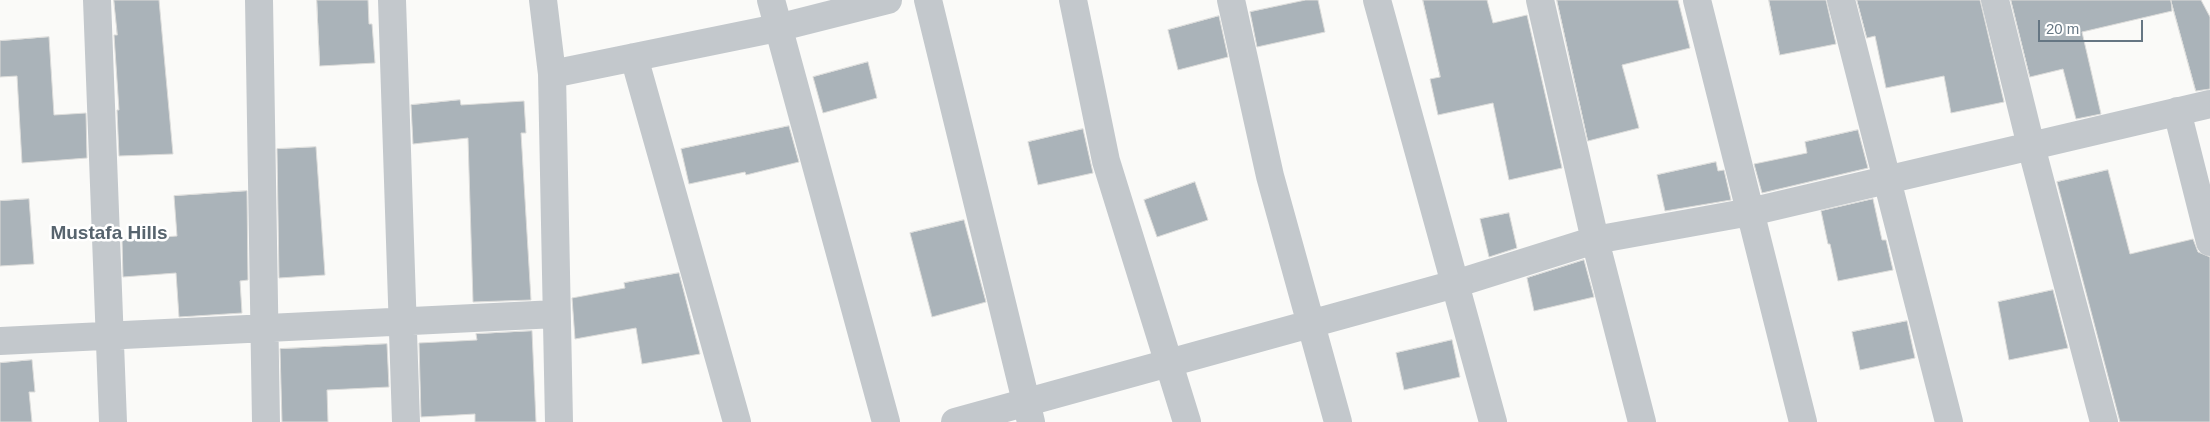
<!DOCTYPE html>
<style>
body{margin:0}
#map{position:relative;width:2210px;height:422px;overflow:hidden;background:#fafaf8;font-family:Helvetica,sans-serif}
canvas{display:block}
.scale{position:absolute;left:2038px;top:20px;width:105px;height:22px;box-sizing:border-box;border:2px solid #657683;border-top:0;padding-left:6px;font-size:15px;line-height:18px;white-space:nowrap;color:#657683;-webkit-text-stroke:4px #fff;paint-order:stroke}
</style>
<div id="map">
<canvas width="2210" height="422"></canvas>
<div class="scale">20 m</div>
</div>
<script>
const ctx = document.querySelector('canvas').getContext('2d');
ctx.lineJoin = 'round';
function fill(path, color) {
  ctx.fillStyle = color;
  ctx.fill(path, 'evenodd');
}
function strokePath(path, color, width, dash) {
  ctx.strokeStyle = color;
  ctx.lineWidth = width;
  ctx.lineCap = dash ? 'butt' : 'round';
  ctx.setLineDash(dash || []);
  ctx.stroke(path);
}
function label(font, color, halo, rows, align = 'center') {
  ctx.font = font + ' Helvetica,sans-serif';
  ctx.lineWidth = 5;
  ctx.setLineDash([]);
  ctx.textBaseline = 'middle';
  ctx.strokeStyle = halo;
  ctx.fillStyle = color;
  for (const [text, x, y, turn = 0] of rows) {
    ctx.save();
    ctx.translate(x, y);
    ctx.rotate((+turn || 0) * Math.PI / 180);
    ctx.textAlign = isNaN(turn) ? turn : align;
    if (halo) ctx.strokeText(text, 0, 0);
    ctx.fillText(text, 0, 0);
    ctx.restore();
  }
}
const building = new Path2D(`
 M 114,0 L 159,0 L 173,154 L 119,156 L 117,110 L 119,110 L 114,35 L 117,35 Z
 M 317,0 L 368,0 L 369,24 L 372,24 L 375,63 L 320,66 Z
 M 1306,0 L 1318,0 L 1325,32 L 1257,47 L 1250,12 Z
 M 1423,0 L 1487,0 L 1493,23 L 1527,15 L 1562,168 L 1509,180 L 1493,103 L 1438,115 L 1430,79 L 1440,77 Z
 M 1557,0 L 1678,0 L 1690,48 L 1622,65 L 1639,128 L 1588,141 Z
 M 1769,0 L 1826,0 L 1836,44 L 1780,55 Z
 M 1857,0 L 1980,0 L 2004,102 L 1951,113 L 1944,76 L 1886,88 L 1875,36 L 1867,38 Z
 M 2011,0 L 2171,0 L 2172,11 L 2082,32 L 2101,114 L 2076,119 L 2063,69 L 2030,77 Z
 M 2171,0 L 2201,0 L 2210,17 L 2210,89 L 2196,91 Z
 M 1219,16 L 1228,57 L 1178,70 L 1168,30 Z
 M 49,37 L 54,115 L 86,113 L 87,158 L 22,163 L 17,76 L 0,77 L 0,41 Z
 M 868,62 L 877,98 L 823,113 L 813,77 Z
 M 460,100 L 461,105 L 524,101 L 526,133 L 521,133 L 531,300 L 473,302 L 468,138 L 413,144 L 411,105 Z
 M 789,126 L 799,162 L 746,175 L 745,172 L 689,184 L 681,149 Z
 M 1083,129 L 1093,173 L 1038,185 L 1028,142 Z
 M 1858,130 L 1868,168 L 1762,193 L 1754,164 L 1807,153 L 1805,142 Z
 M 316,147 L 325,275 L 279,278 L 277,149 Z
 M 1716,162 L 1718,171 L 1724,170 L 1731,200 L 1665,211 L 1657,175 Z
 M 2108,170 L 2130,254 L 2193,239 L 2198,252 L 2210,257 L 2210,422 L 2120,422 L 2057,182 Z
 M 1195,182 L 1208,220 L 1157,237 L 1144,200 Z
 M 247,191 L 248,280 L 240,281 L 242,313 L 179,317 L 176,273 L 123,277 L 122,240 L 177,236 L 174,196 Z
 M 29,199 L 34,264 L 0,266 L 0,201 Z
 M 1873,199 L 1882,240 L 1886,240 L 1893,270 L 1838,281 L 1830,244 L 1828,244 L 1821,211 Z
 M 1509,213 L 1517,248 L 1489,257 L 1480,219 Z
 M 964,220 L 986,302 L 932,317 L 910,233 Z
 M 1584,260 L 1594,297 L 1534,311 L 1527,278 Z
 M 679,273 L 700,354 L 642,364 L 636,328 L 575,339 L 572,298 L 625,288 L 624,283 Z
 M 2053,290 L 2068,348 L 2009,360 L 1998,302 Z
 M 1907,321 L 1915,358 L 1860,370 L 1852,332 Z
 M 532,331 L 536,422 L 475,422 L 475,414 L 421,417 L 419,343 L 477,340 L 476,334 Z
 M 1452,340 L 1460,377 L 1404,390 L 1396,353 Z
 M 387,344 L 389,387 L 327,390 L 328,422 L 282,422 L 280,349 Z
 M 32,360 L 35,392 L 29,392 L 32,422 L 0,422 L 0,363 Z`);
fill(building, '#aab3b9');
strokePath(building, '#dcdcda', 1);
strokePath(new Path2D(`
 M 97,0 L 113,422
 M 259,0 L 266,422
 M 392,0 L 406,422
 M 543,0 L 552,74 L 559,422
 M 771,0 L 886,422
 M 928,0 L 1031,422
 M 1073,0 L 1106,161 L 1187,422
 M 1231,0 L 1270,176 L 1338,422
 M 1377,0 L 1493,422
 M 1540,0 L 1595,240 L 1642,422
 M 1697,0 L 1803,422
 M 1841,0 L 1949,422
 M 1995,0 L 2031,146 L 2104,422
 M 634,57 L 737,422
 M 552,74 L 777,28 L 888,0
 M 2177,111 L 2210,242
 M 0,341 L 556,314
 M 955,422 L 1455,284 L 1595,240 L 1750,212 L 2210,104`), '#c3c8cc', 28);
label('bold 19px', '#57646e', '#fff', [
 ["Mustafa Hills",109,234]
]);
</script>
